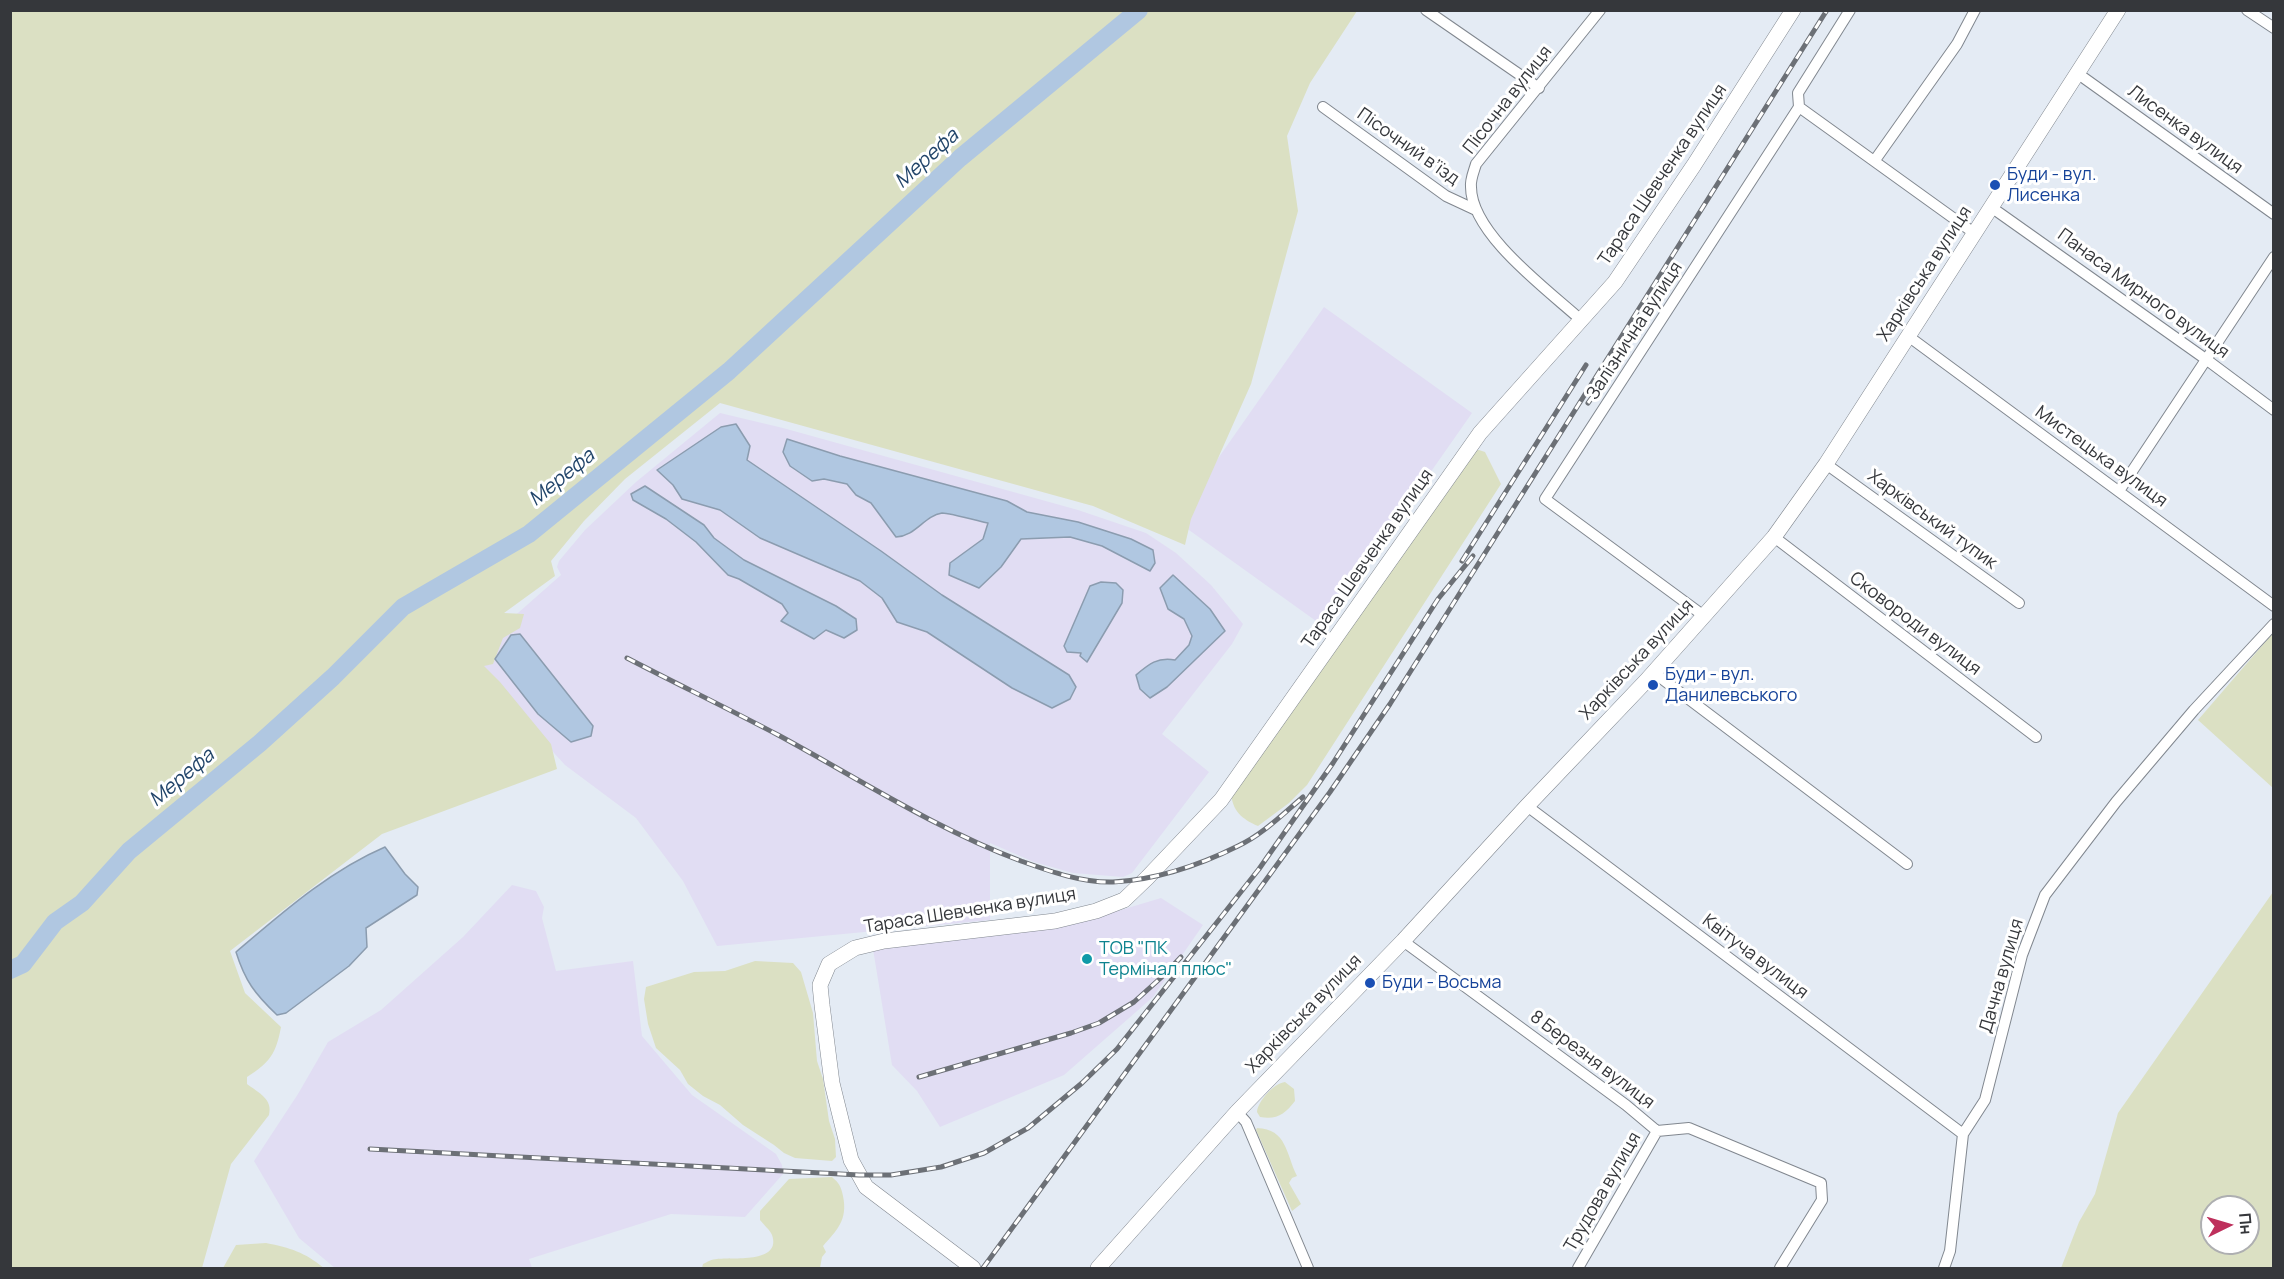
<!DOCTYPE html>
<meta charset="utf-8">
<style>
body{margin:0}
#map{position:relative;width:2284px;height:1279px;overflow:hidden;background:#e4ebf4;font-family:Manrope,sans-serif}
canvas{display:block}
.frame{position:absolute;inset:0;border:12px solid #35373b;pointer-events:none}
.north{position:absolute;left:2200px;top:1195px;width:60px;height:60px;box-sizing:border-box;background:#fff;border:2px solid #aeafb1;border-radius:50%;rotate:85deg;font-size:16px;font-weight:700;line-height:24px;text-align:center;color:#35373b}
.north::after{content:'';display:block;margin:auto;width:21px;height:27px;background:#be305c;clip-path:polygon(50% 0,100% 100%,50% 72%,0 100%)}
</style>
<div id="map">
<canvas width="2284" height="1279"></canvas>
<div class="frame"></div>
<div class="north">Пн</div>
</div>
<script>
const ctx = document.querySelector('canvas').getContext('2d');
ctx.lineJoin = 'round';
function fill(path, color) {
  ctx.fillStyle = color;
  ctx.fill(path, 'evenodd');
}
function strokePath(path, color, width, dash) {
  ctx.strokeStyle = color;
  ctx.lineWidth = width;
  ctx.lineCap = dash ? 'butt' : 'round';
  ctx.setLineDash(dash || []);
  ctx.stroke(path);
}
function label(font, color, halo, rows, align = 'center') {
  ctx.font = font + ' Manrope,sans-serif';
  ctx.lineWidth = 6;
  ctx.setLineDash([]);
  ctx.textBaseline = 'middle';
  ctx.strokeStyle = halo;
  ctx.fillStyle = color;
  for (const [text, x, y, turn = 0] of rows) {
    ctx.save();
    ctx.translate(x, y);
    ctx.rotate((+turn || 0) * Math.PI / 180);
    ctx.textAlign = isNaN(turn) ? turn : align;
    if (halo) ctx.strokeText(text, 0, 0);
    ctx.fillText(text, 0, 0);
    ctx.restore();
  }
}
fill(new Path2D(`
 M 1324,307 L 1472,413 L 1323,626 L 1175,520 Z
 M 720,413 L 783,428 L 1078,510 L 1146,533 L 1176,553 L 1211,585 L 1243,624 L 1232,644 L 1162,734 L 1209,772 L 1132,873 L 1123,877 L 1073,873 L 1034,862 L 990,843 L 990,920 L 717,946 L 683,881 L 636,818 L 565,765 L 467,658 L 561,575 L 557,567 L 559,561 L 585,530 L 636,482 Z
 M 512,885 L 536,891 L 544,907 L 542,918 L 556,971 L 633,961 L 642,1036 L 692,1095 L 776,1154 L 782,1165 L 783,1174 L 745,1217 L 671,1214 L 529,1259 L 532,1268 L 335,1268 L 299,1238 L 254,1161 L 298,1094 L 328,1042 L 381,1010 L 463,937 Z
 M 1161,898 L 1203,925 L 1153,997 L 1064,1075 L 940,1127 L 917,1091 L 892,1065 L 873,949 L 1071,925 Z`), '#e1ddf3');
fill(new Path2D(`
 M 10,11 L 11,10 L 1357,11 L 1310,83 L 1287,136 L 1298,211 L 1251,384 L 1191,519 L 1185,545 L 1093,506 L 720,403 L 625,479 L 584,521 L 551,561 L 555,576 L 504,613 L 524,614 L 520,628 L 503,638 L 493,664 L 484,666 L 500,682 L 551,744 L 557,769 L 382,834 L 230,951 L 245,993 L 281,1027 C 276,1054 270,1062 247,1077 L 247,1084 C 259,1093 273,1099 269,1115 L 231,1164 L 202,1268 L 11,1268 Z
 M 1479,450 L 1485,452 L 1501,484 L 1307,785 L 1289,803 L 1258,826 C 1242,819 1232,811 1231,792 L 1469,451 Z
 M 2273,633 L 2273,788 L 2198,720 Z
 M 2273,892 L 2273,1268 L 2061,1268 L 2079,1222 L 2095,1194 L 2118,1113 ZM 2212,1207 L 2248,1207 L 2248,1243 L 2212,1243 Z
 M 755,961 L 793,963 L 801,972 L 813,1013 L 817,1061 L 823,1079 L 829,1121 L 835,1139 L 836,1157 L 832,1161 L 795,1158 L 784,1153 L 774,1145 L 743,1125 L 720,1105 L 703,1096 L 688,1084 L 680,1070 L 656,1048 L 648,1024 L 644,999 L 646,987 L 694,972 L 725,971 Z
 M 1285,1082 L 1294,1089 L 1295,1101 C 1285,1114 1277,1120 1260,1117 L 1257,1112 C 1258,1101 1274,1083 1285,1082 Z
 M 1257,1128 C 1287,1129 1286,1154 1297,1176 L 1292,1178 L 1289,1183 L 1301,1204 L 1292,1211 L 1256,1130 Z
 M 832,1177 C 839,1183 841,1186 843,1196 C 848,1220 837,1230 823,1246 L 826,1252 L 822,1257 L 820,1268 L 702,1268 L 703,1264 C 707,1262 712,1259 717,1259 C 731,1257 782,1264 772,1235 C 770,1230 763,1224 760,1220 L 760,1211 L 789,1179 Z
 M 266,1243 C 291,1248 304,1252 324,1268 L 223,1268 L 236,1245 Z`), '#dbe0c3');
const water = new Path2D(`
 M 736,424 L 750,446 L 747,460 L 881,551 L 942,595 L 1069,675 L 1076,687 L 1070,699 L 1052,708 L 1012,688 L 927,632 L 897,622 L 882,598 L 860,581 L 760,538 L 720,510 L 682,499 L 673,485 L 657,470 L 721,427 Z
 M 787,439 L 840,456 L 1007,501 L 1027,512 L 1078,522 L 1131,539 L 1153,550 L 1155,563 L 1150,571 L 1102,546 L 1070,537 L 1021,539 L 1001,567 L 979,588 L 949,575 L 950,563 L 983,539 L 988,523 C 979,521 949,513 942,513 C 924,516 916,536 896,537 L 871,503 L 856,495 L 847,484 L 824,479 L 812,481 L 790,466 L 783,452 Z
 M 645,486 L 704,525 L 714,538 L 744,560 L 836,606 L 856,619 L 857,630 L 844,638 L 826,630 L 814,639 L 781,621 L 788,613 L 782,604 L 739,579 L 728,575 L 696,542 L 666,519 L 633,500 L 631,494 Z
 M 1173,575 L 1210,609 L 1225,631 L 1167,687 L 1150,698 L 1140,689 L 1136,675 C 1149,664 1157,657 1175,660 L 1189,645 L 1192,636 L 1184,619 L 1168,609 L 1160,588 Z
 M 1101,582 L 1116,583 L 1123,590 L 1122,603 L 1087,662 L 1080,656 L 1081,653 L 1067,652 L 1064,646 L 1090,586 Z
 M 520,634 L 593,726 L 591,736 L 571,742 L 538,714 L 495,659 L 511,635 Z
 M 385,847 L 405,874 L 418,887 L 417,895 L 366,928 L 367,947 L 349,966 L 286,1013 L 277,1015 C 255,994 245,981 236,952 C 282,913 329,871 385,847 Z`);
fill(water, '#b0c7e1');
strokePath(water, '#8b9caf', 1.5);
strokePath(new Path2D(`
 M 10,970 L 23,964 L 55,922 L 82,903 L 129,851 L 260,743 L 333,677 L 403,607 L 529,534 L 729,371 L 960,158 L 1139,10`), '#b0c7e1', 18);
const street = new Path2D(`
 M 1426,10 L 1539,88
 M 2247,10 L 2274,28
 M 2077,73 L 2274,214
 M 1323,107 L 1446,196 L 1476,210
 M 1799,107 L 1974,233
 M 1875,160 L 1957,44 L 1975,10
 M 1991,207 L 2207,360 L 2274,410
 M 1581,320 C 1548,290 1471,234 1471,187 C 1470,180 1474,171 1476,164 L 1600,10
 M 1908,336 L 2274,606
 M 1826,464 L 2019,603
 M 2119,491 L 2274,257
 M 1774,537 L 2036,737
 M 1704,616 L 1545,499 L 1799,107 L 1798,93 L 1850,10
 M 1653,672 L 1907,864
 M 1527,806 L 1963,1134
 M 1403,941 L 1626,1105 L 1657,1131 L 1689,1128 L 1821,1183 L 1822,1200 L 1780,1268
 M 1237,1112 L 1246,1122 L 1308,1268
 M 1578,1268 L 1657,1131
 M 1944,1268 L 1950,1251 L 1963,1134 L 1985,1100 L 2022,955 L 2045,895 L 2116,802 L 2194,710 L 2274,624`);
const secondary = new Path2D(`
 M 973,1268 L 866,1187 L 851,1160 L 832,1083 L 822,1005 L 820,985 L 829,964 L 855,948 L 884,941 L 1055,921 L 1096,911 L 1124,900 L 1147,878 L 1221,800 L 1480,433 L 1615,282 L 1694,165 L 1793,10
 M 1098,1268 L 1237,1112 L 1403,941 L 1527,806 L 1646,681 L 1774,537 L 1826,464 L 2118,10`);
strokePath(street, '#81878f', 12);
strokePath(secondary, '#81878f', 16);
strokePath(street, '#fff', 10);
strokePath(secondary, '#fff', 15);
const rail = new Path2D(`
 M 1588,403 L 1617,363
 M 1462,561 L 1586,365
 M 627,658 C 677,684 729,709 780,736 C 859,779 936,829 1021,861 C 1049,871 1082,883 1113,882 C 1155,880 1200,865 1238,846 C 1262,835 1283,814 1303,797
 M 919,1077 L 1071,1033 L 1099,1023 L 1134,1002 L 1164,975 L 1181,957
 M 370,1149 L 859,1175 L 891,1175 L 941,1167 L 984,1153 L 1028,1128 L 1082,1083 L 1117,1049 L 1259,869 L 1333,763 L 1438,599 L 1473,556
 M 983,1268 L 1330,792 L 1390,704 L 1827,10`);
strokePath(rail, '#6c7076', 5);
strokePath(rail, '#fff', 3, [9]);
for (const [x, y, r, color] of [
 [1995,185,6,"#1a4fb4"],
 [1653,685,6,"#1a4fb4"],
 [1087,959,6,"#0f9aa8"],
 [1370,983,6,"#1a4fb4"]
]) {
  const dot = new Path2D();
  dot.arc(x, y, r, 0, 2 * Math.PI);
  ctx.fillStyle = color;
  ctx.fill(dot);
  strokePath(dot, '#fff', 2);
}
label('18px', '#35373b', '#fff', [
 ["Пісочна вулиця",1508,100,-52],
 ["Лисенка вулиця",2185,130,36],
 ["Пісочний в’їзд",1408,147,35],
 ["Тараса Шевченка вулиця",1663,175,-56],
 ["Харківська вулиця",1925,274,-57],
 ["Панаса Мирного вулиця",2143,294,36],
 ["Залізнична вулиця",1635,331,-57],
 ["Мистецька вулиця",2101,457,36],
 ["Харківський тупик",1932,520,36],
 ["Тараса Шевченка вулиця",1368,559,-55],
 ["Сковороди вулиця",1915,624,37],
 ["Харківська вулиця",1637,660,-47],
 ["Тараса Шевченка вулиця",970,911,-9],
 ["Квітуча вулиця",1755,957,37],
 ["Дачна вулиця",2002,976,-74],
 ["Харківська вулиця",1304,1014,-46],
 ["8 Березня вулиця",1592,1060,37],
 ["Трудова вулиця",1603,1192,-60]
]);
label('18px', '#164399', '#fff', [
 ["Буди - вул.",2007,175],
 ["Лисенка",2007,196],
 ["Буди - вул.",1665,675],
 ["Данилевського",1665,696],
 ["Буди - Восьма",1382,983]
], 'left');
label('18px', '#0d838f', '#fff', [
 ["ТОВ \"ПК",1099,949],
 ["Термінал плюс\"",1099,970]
], 'left');
label('italic 20px', '#22456a', '#fff', [
 ["Мерефа",927,159,-42],
 ["Мерефа",562,478,-39],
 ["Мерефа",182,778,-40]
]);
</script>
